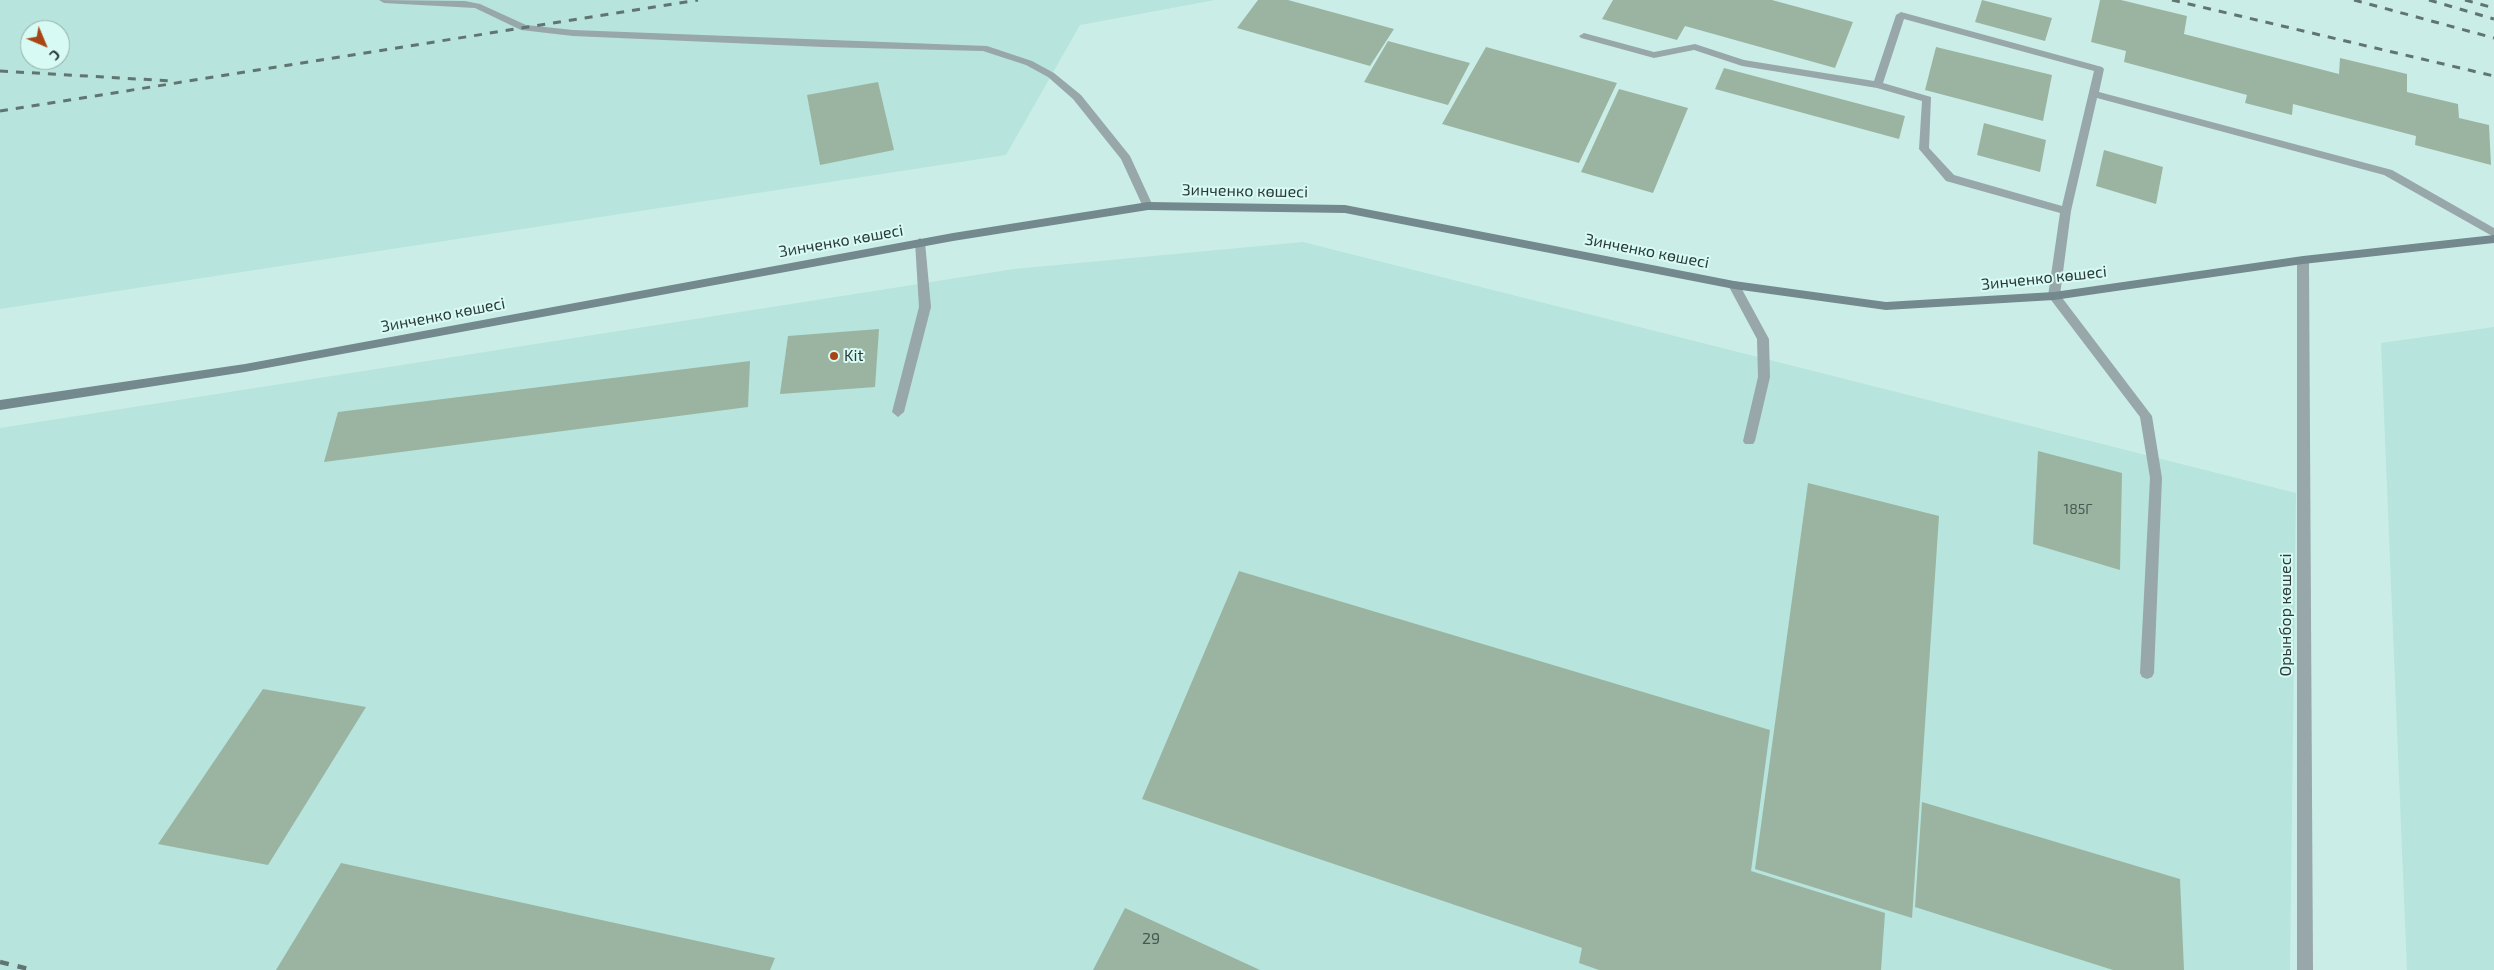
<!DOCTYPE html>
<meta charset="utf-8">
<style>
body{margin:0}
#map{position:relative;width:2494px;height:970px;overflow:hidden;background:#caeee7;font-family:"Exo 2",sans-serif}
canvas{display:block}
.north{position:absolute;left:20px;top:20px;width:50px;height:50px;box-sizing:border-box;background:#d7fbf4;border:1px solid #93aea8;border-radius:50%;rotate:135deg;font-size:14px;font-weight:700;line-height:20px;text-align:center;color:#2c3a37}
.north::after{content:'';display:block;margin:auto;width:18px;height:22px;background:#a94514;clip-path:polygon(50% 0,100% 100%,50% 72%,0 100%)}
</style>
<div id="map">
<canvas width="2494" height="970"></canvas>
<div class="north">С</div>
</div>
<script>
const ctx = document.querySelector('canvas').getContext('2d');
ctx.lineJoin = 'round';
function fill(path, color) {
  ctx.fillStyle = color;
  ctx.fill(path, 'evenodd');
}
function strokePath(path, color, width, dash) {
  ctx.strokeStyle = color;
  ctx.lineWidth = width;
  ctx.lineCap = dash ? 'butt' : 'round';
  ctx.setLineDash(dash || []);
  ctx.stroke(path);
}
function label(font, color, halo, rows, align = 'center') {
  ctx.font = font + ' "Exo 2",sans-serif';
  ctx.lineWidth = 4;
  ctx.setLineDash([]);
  ctx.textBaseline = 'middle';
  ctx.strokeStyle = halo;
  ctx.fillStyle = color;
  for (const [text, x, y, turn = 0] of rows) {
    ctx.save();
    ctx.translate(x, y);
    ctx.rotate((+turn || 0) * Math.PI / 180);
    ctx.textAlign = isNaN(turn) ? turn : align;
    if (halo) ctx.strokeText(text, 0, 0);
    ctx.fillText(text, 0, 0);
    ctx.restore();
  }
}
fill(new Path2D(`
 M 0,0 L 1215,0 L 1080,25 L 1006,155 L 0,309 ZM 30,30 L 60,30 L 60,60 L 30,60 Z
 M 1303,242 L 2296,493 L 2290,970 L 0,970 L 0,428 L 1014,269 Z
 M 2494,327 L 2494,970 L 2407,970 L 2381,343 Z`), '#b7e4dc');
fill(new Path2D(`
 M 1258,0 L 1288,0 L 1394,29 L 1370,66 L 1237,28 Z
 M 1613,0 L 1772,0 L 1853,22 L 1835,68 L 1685,26 L 1677,40 L 1602,19 Z
 M 1982,0 L 2052,18 L 2045,41 L 1975,22 Z
 M 2100,0 L 2121,0 L 2187,16 L 2184,34 L 2339,74 L 2340,58 L 2407,74 L 2407,92 L 2458,104 L 2459,118 L 2489,125 L 2491,165 L 2415,145 L 2416,136 L 2293,104 L 2292,115 L 2245,103 L 2247,95 L 2124,62 L 2126,51 L 2091,42 Z
 M 1388,41 L 1470,63 L 1448,105 L 1364,82 Z
 M 1486,47 L 1617,83 L 1579,163 L 1442,124 Z
 M 1936,47 L 2052,75 L 2043,121 L 1925,90 Z
 M 1724,68 L 1905,116 L 1899,139 L 1715,89 Z
 M 878,82 L 894,150 L 820,165 L 807,95 Z
 M 1619,89 L 1688,108 L 1653,193 L 1581,172 Z
 M 1984,123 L 2046,140 L 2040,172 L 1977,155 Z
 M 2104,150 L 2163,167 L 2156,204 L 2096,186 Z
 M 879,329 L 875,387 L 780,394 L 788,336 Z
 M 750,361 L 748,407 L 324,462 L 338,412 Z
 M 2038,451 L 2122,473 L 2120,570 L 2033,544 Z
 M 1808,483 L 1939,516 L 1912,918 L 1755,869 Z
 M 1239,571 L 1770,730 L 1751,871 L 1885,913 L 1881,970 L 1599,970 L 1579,963 L 1582,948 L 1142,799 Z
 M 263,689 L 366,707 L 268,865 L 158,844 Z
 M 1922,802 L 2180,879 L 2184,970 L 2113,970 L 1915,907 Z
 M 341,863 L 775,958 L 770,970 L 276,970 Z
 M 1125,908 L 1260,970 L 1093,970 Z`), '#9ab4a1');
fill(new Path2D(`
 M 379,0 L 465,1 L 480,4 L 526,25 L 573,30 L 987,46 L 1032,61 L 1054,73 L 1081,95 L 1130,156 L 1153,206 L 1148,210 L 1144,209 L 1121,159 L 1073,99 L 1048,77 L 1026,65 L 983,51 L 823,47 L 573,36 L 521,30 L 475,8 L 384,3 Z
 M 1901,12 L 2102,67 L 2104,69 L 2099,92 L 2392,170 L 2494,228 L 2494,237 L 2384,175 L 2097,98 L 2071,211 L 2060,295 L 2152,416 L 2162,478 L 2154,673 L 2152,677 L 2147,679 L 2142,677 L 2140,673 L 2150,478 L 2140,417 L 2048,296 L 2060,213 L 1946,181 L 1919,149 L 1922,101 L 1877,88 L 1742,66 L 1694,50 L 1654,58 L 1581,38 L 1579,36 L 1584,33 L 1654,52 L 1695,44 L 1744,60 L 1874,81 L 1896,15 ZM 1904,19 L 2094,71 L 2062,206 L 1954,175 L 1929,148 L 1931,97 L 1883,83 Z
 M 920,238 L 925,242 L 931,307 L 904,412 L 898,417 L 892,412 L 919,307 L 915,242 Z
 M 1734,281 L 1738,282 L 1769,339 L 1770,377 L 1755,441 L 1753,444 L 1745,444 L 1743,441 L 1758,377 L 1757,339 L 1728,285 Z`), '#98a7aa');
fill(new Path2D(`
 M 2303,256 L 2309,260 L 2313,970 L 2297,970 L 2297,260 Z`), '#98a7aa');
fill(new Path2D(`
 M 1148,202 L 1345,205 L 1734,281 L 1886,302 L 2054,292 L 2303,256 L 2494,235 L 2494,243 L 2303,264 L 2054,300 L 1886,310 L 1734,289 L 1345,213 L 1148,210 L 953,241 L 245,372 L 0,410 L 0,400 L 245,364 L 953,233 Z`), '#73898d');
strokePath(new Path2D(`
 M 2172,0 L 2494,76
 M 2354,0 L 2494,38
 M 2429,0 L 2494,19
 M 2465,0 L 2494,8
 M 0,71 L 172,81
 M 0,111 L 698,0`), '#607571', 3, [8, 8]);
strokePath(new Path2D(`
 M 0,962 L 33,970`), '#607571', 4.5, [9, 9]);
for (const [x, y, r, color] of [
 [834,356,5,"#a94514"]
]) {
  const dot = new Path2D();
  dot.arc(x, y, r, 0, 2 * Math.PI);
  ctx.fillStyle = color;
  ctx.fill(dot);
  strokePath(dot, '#d7fbf4', 2);
}
label('14px', '#485852', null, [
 ["185Г",2078,509]
]);
label('16px', '#2c3a37', '#d7fbf4', [
 ["Зинченко көшесі",1245,191,1],
 ["Зинченко көшесі",841,241,-10],
 ["Зинченко көшесі",1647,251,11],
 ["Зинченко көшесі",2044,278,-6],
 ["Зинченко көшесі",443,315,-11],
 ["Орынбор көшесі",2286,615,-90]
]);
label('16px', '#2c3a37', '#d7fbf4', [
 ["Kit",844,356]
], 'left');
label('16px', '#485852', null, [
 ["29",1151,939]
]);
</script>
